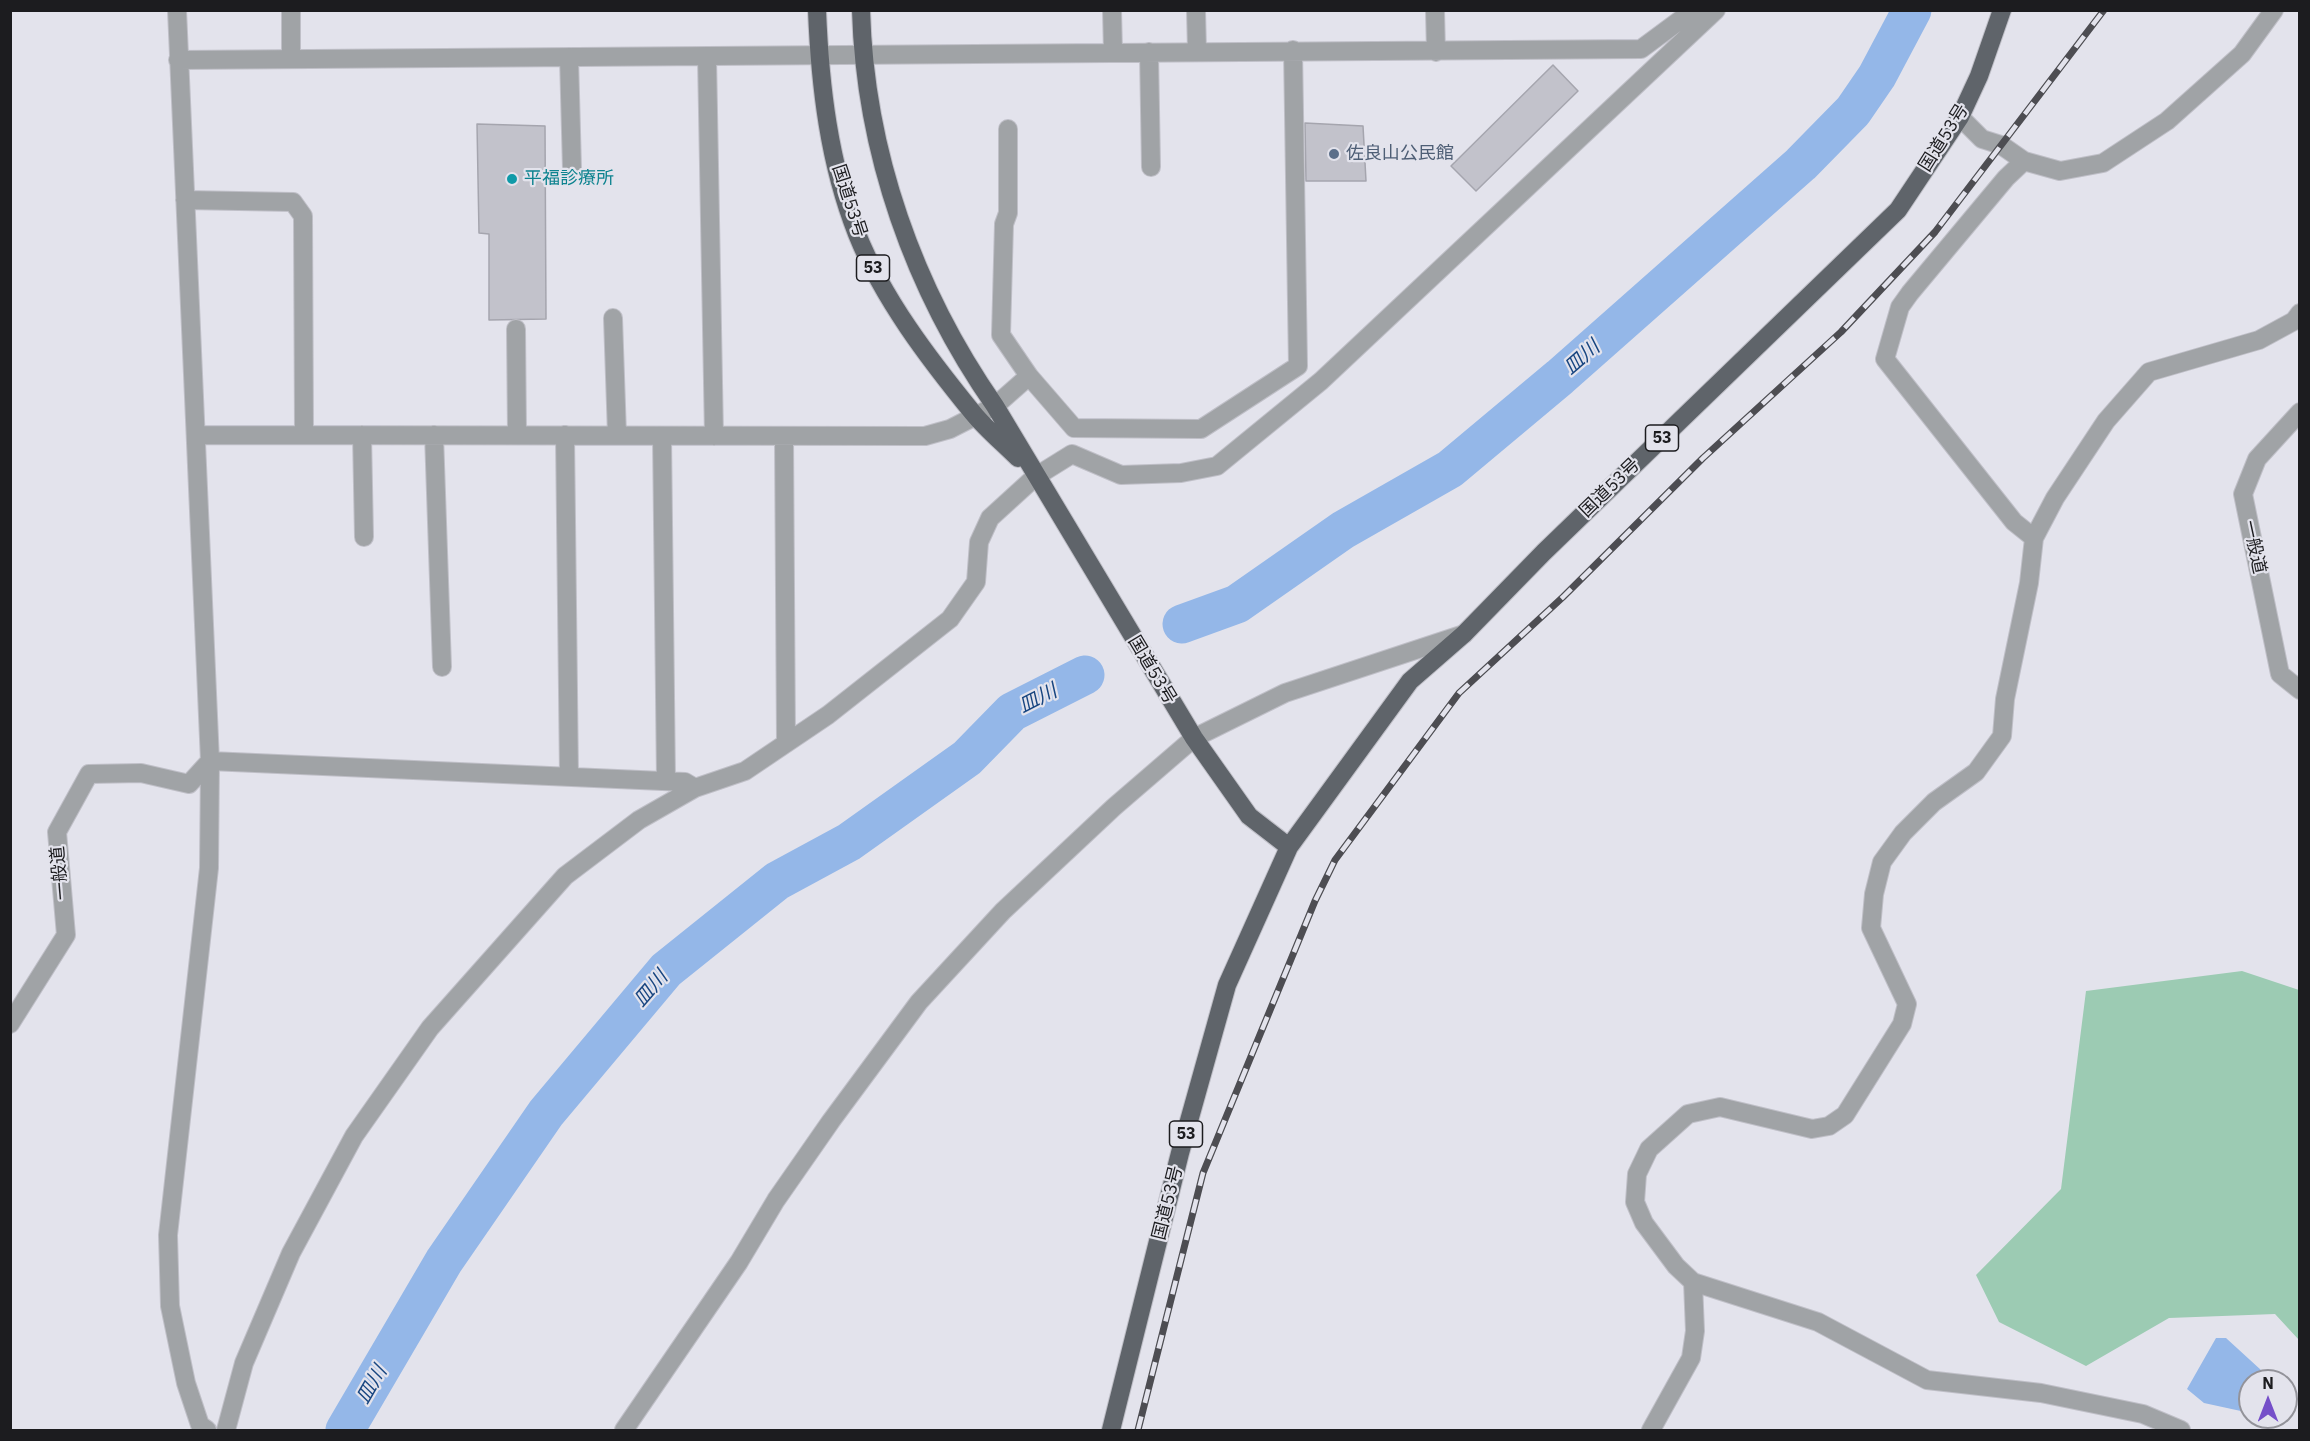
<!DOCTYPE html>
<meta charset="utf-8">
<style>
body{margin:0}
#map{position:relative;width:2310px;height:1441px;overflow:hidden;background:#e3e3ec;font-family:"IBM Plex Sans",sans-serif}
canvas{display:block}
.frame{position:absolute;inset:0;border:12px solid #1c1c1f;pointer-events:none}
.north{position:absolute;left:2238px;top:1369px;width:60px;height:60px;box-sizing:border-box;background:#e3e3ec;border:2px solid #93939a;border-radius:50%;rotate:0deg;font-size:16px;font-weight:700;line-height:24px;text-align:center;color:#1c1c1f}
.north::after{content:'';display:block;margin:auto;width:21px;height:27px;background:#754fc9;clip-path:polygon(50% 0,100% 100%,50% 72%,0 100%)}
</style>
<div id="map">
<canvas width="2310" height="1441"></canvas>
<div class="frame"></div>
<div class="north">N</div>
</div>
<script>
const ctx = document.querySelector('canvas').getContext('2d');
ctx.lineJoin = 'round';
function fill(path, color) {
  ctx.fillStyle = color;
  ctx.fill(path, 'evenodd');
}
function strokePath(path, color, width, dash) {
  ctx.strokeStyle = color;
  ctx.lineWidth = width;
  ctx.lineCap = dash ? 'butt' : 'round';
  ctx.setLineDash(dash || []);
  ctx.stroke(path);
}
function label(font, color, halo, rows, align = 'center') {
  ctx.font = font + ' "IBM Plex Sans","Noto Sans JP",sans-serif';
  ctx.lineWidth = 4.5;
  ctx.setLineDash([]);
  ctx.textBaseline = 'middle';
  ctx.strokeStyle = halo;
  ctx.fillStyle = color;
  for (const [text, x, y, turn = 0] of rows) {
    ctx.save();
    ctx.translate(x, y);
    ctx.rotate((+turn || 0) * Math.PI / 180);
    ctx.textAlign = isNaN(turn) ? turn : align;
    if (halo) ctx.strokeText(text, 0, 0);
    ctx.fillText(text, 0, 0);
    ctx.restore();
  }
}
fill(new Path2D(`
 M 2242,971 L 2299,990 L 2299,1340 L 2275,1314 L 2169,1318 L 2086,1366 L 1999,1322 L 1976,1275 L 2061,1189 L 2086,991 Z`), '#9ccbb3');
fill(new Path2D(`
 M 2216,1338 L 2226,1338 L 2273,1381 L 2250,1381 L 2250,1413 L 2204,1403 L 2187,1389 Z`), '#94b7e8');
strokePath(new Path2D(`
 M 1182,624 L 1237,604 L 1343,530 L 1450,469 L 1560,377 L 1801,164 L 1853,111 L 1877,76 L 1912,10
 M 345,1430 L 444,1261 L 546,1113 L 666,970 L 777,881 L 849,842 L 967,758 L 1012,712 L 1085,675`), '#94b7e8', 39);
const building = new Path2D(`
 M 1553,65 L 1578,91 L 1476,191 L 1451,166 Z
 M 1305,123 L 1363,126 L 1366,181 L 1306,181 Z
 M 477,124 L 545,126 L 546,319 L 489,320 L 489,234 L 479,233 Z`);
fill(building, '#c2c2cb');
strokePath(building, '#a5a5ae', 1.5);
const minor = new Path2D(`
 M 177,10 L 210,761 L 209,868 L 168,1235 L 170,1306 L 186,1383 L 200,1425 L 207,1430
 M 291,10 L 291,58
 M 1112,10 L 1113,52
 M 1196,10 L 1197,51
 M 1435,10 L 1436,52
 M 1149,52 L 1151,167
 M 569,57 L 572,169
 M 707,57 L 714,436
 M 178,60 L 1641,49 L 1691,12 L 1699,10
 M 1960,117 L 1982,139 L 2001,145 L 2024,161 L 2060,171 L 2103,163 L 2167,121 L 2242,54 L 2274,10
 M 1008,129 L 1008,213 L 1004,224 L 1001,335 L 1029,376
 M 2024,161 L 2006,178 L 1910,293 L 1900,307 L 1885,359 L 2014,522 L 2034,538
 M 185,200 L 293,202 L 303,216 L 304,435
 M 613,318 L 617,435
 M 516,329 L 517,435
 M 2300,412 L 2257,459 L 2243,494 L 2280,674 L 2300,690
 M 196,435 L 925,436 L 950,429 L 995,406 L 1029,376 L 1074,428 L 1201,429 L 1298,366 L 1293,50
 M 362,435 L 364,537
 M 434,435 L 442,667
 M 565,435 L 569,777
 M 662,436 L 666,781
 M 784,436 L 786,743
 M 10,1024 L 66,935 L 57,832 L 89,774 L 141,773 L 189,784 L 210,761 L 685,782 L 695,788
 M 226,1430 L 244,1363 L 291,1253 L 354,1136 L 430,1028 L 565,876 L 639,820 L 695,788 L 745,771 L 828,715 L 950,619 L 976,582 L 979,542 L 990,518 L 1035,477 L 1072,454 L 1121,475 L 1181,473 L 1217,466 L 1321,381 L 1716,10
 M 624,1430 L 739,1262 L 776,1200 L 831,1121 L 919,1002 L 1003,911 L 1114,807 L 1194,738 L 1285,693 L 1464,634
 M 1651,1430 L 1691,1358 L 1695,1331 L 1693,1282
 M 2181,1430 L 2143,1414 L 2041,1393 L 1927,1380 L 1818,1322 L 1693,1282 L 1676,1266 L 1644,1223 L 1635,1202 L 1637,1174 L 1649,1149 L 1688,1114 L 1720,1107 L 1812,1129 L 1829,1126 L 1845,1115 L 1902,1024 L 1907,1004 L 1871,928 L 1874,894 L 1882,862 L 1903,833 L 1934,802 L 1976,772 L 2002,736 L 2005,699 L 2029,583 L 2034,538 L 2055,498 L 2106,421 L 2149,372 L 2259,340 L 2294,321 L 2300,313`);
const trunk = new Path2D(`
 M 817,10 C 820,86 829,163 857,234 C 883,299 929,359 973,413 C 986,429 1003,443 1018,458
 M 861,10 C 865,152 914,290 995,406 L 1194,738 L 1249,816 L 1289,847
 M 1111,1430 L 1180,1153 L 1227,985 L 1289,847 L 1410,681 L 1464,634 L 1544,552 L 1898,210 L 1960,117 L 1979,76 L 2002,10`);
strokePath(minor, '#bfbfc7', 20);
strokePath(trunk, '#bfbfc7', 20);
strokePath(minor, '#a0a3a6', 18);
strokePath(trunk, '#5f646a', 18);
const rail = new Path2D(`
 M 1138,1430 L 1203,1173 L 1315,901 L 1335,860 L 1459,693 L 1563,597 L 1703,458 L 1841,332 L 1935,232 L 2104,10`);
strokePath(rail, '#4d4d52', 7);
strokePath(rail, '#e3e3ec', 4.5, [14]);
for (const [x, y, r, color] of [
 [1334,154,6,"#5c6f8a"],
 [512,179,6,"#0f9aa8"]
]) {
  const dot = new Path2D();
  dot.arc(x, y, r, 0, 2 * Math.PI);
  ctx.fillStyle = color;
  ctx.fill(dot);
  strokePath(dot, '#e3e3ec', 2);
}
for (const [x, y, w] of [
 [873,268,33],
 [1662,438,33],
 [1186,1134,33]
]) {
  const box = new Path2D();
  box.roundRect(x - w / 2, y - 13, w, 26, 4.5);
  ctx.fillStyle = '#e3e3ec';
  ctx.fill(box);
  strokePath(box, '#1c1c1f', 1.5);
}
label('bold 16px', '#1c1c1f', null, [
 ["53",873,268],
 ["53",1662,438],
 ["53",1186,1134]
]);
label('18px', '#1c1c1f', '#e3e3ec', [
 ["国道53号",1944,138,-58],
 ["国道53号",849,201,72],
 ["国道53号",1610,488,-44],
 ["一般道",2254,547,78],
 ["国道53号",1152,670,59],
 ["一般道",60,873,-95],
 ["国道53号",1168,1203,-76]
]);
label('18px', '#4e5e75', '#e3e3ec', [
 ["佐良山公民館",1346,154]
], 'left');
label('18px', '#0d838f', '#e3e3ec', [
 ["平福診療所",524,179]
], 'left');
label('italic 20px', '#174580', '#e3e3ec', [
 ["皿川",1582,358,-41],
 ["皿川",1038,699,-27],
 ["皿川",651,989,-49],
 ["皿川",372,1385,-60]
]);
</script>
